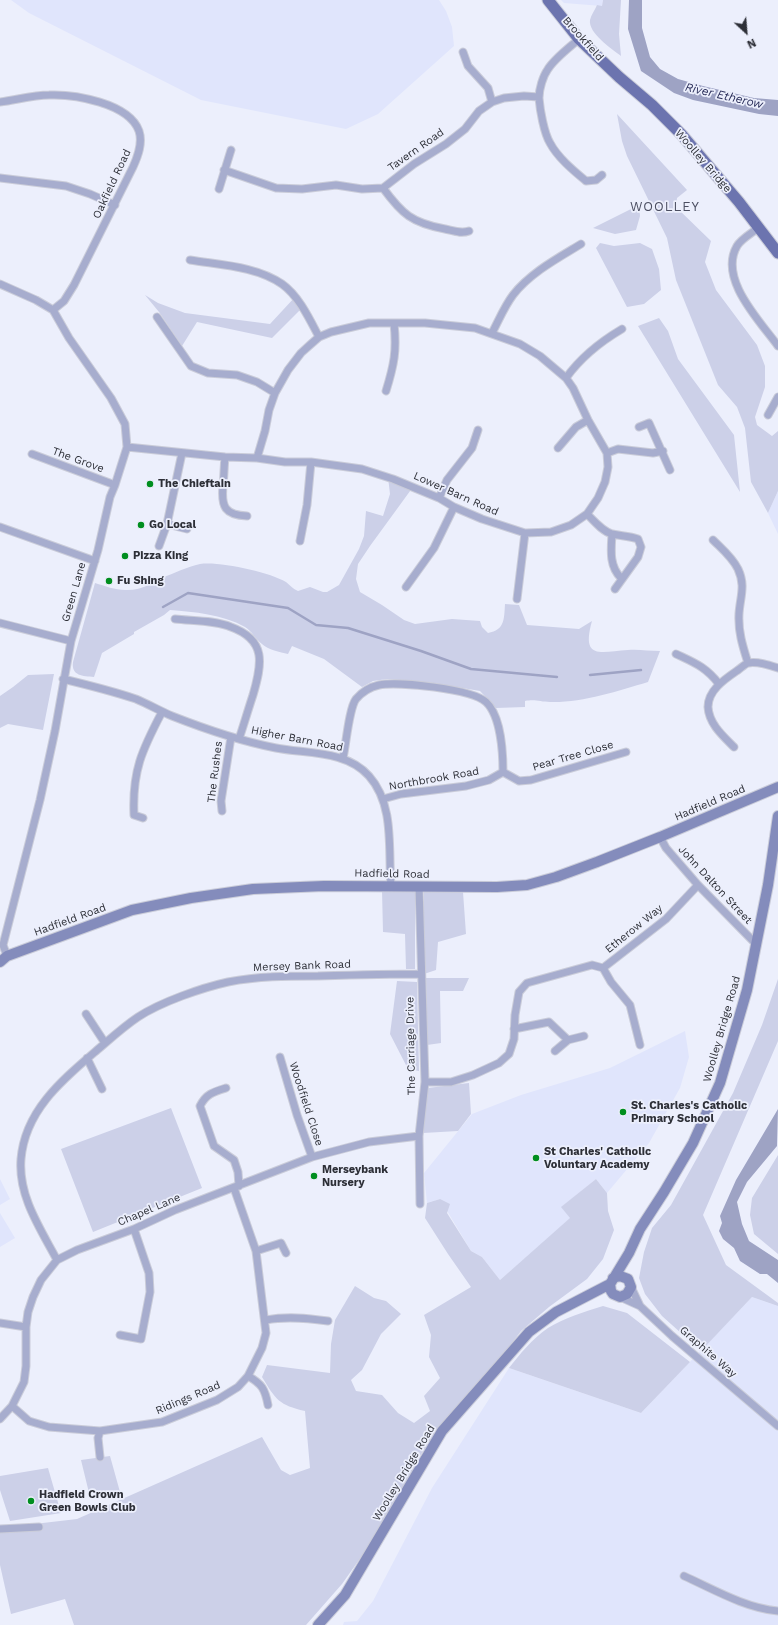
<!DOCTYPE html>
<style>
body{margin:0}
#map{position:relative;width:778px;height:1625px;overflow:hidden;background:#eceffc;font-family:"Work Sans",sans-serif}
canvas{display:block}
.north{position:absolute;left:726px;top:12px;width:40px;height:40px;-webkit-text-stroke:3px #eceffc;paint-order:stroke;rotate:154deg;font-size:11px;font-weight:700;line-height:16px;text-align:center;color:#2d2f37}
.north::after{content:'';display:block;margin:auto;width:14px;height:18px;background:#2d2f37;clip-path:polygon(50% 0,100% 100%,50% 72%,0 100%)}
</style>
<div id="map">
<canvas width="778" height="1625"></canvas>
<div class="north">N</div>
</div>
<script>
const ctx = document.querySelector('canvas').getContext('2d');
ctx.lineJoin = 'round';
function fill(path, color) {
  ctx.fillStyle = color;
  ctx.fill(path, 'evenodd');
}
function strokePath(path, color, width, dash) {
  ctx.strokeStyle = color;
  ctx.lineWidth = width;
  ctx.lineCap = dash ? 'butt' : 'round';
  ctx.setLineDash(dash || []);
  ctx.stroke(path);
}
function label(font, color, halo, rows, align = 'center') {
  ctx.font = font + ' "Work Sans",sans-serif';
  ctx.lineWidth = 3.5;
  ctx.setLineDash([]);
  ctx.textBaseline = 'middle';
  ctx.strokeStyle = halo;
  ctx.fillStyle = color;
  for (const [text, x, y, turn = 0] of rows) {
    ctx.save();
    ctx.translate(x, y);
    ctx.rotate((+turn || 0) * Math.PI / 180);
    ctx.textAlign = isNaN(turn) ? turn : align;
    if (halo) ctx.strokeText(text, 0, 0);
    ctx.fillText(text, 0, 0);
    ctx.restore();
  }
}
fill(new Path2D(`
 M 11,0 L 439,0 L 446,11 L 452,27 L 454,46 L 378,114 L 346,129 L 201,100 L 29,13 Z
 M 561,0 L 603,0 L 602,6 L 564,3 Z
 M 778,491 L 778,534 L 768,513 Z
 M 685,1031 L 689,1057 L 680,1088 L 649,1143 L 607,1193 L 596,1179 L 562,1207 L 571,1218 L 500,1280 L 482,1257 L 471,1251 L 440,1199 L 427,1203 L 424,1173 L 472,1114 L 521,1095 L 610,1068 Z
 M 0,1179 L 10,1199 L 0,1205 Z
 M 0,1213 L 15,1238 L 0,1247 Z
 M 752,1297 L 778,1306 L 778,1625 L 343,1625 L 344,1622 L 357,1621 L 373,1601 L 432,1488 L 509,1368 L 641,1413 Z`), '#e0e5fc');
fill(new Path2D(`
 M 603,0 L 621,0 L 619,34 L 621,56 C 612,49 588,33 590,20 C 591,15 595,10 597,5 L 602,6 Z
 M 617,114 L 687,190 L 677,198 L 676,207 L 711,241 L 705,262 L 716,290 L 757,345 L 765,366 L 765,387 L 755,417 L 757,425 L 772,436 L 778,431 L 778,491 L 768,513 L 751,482 L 745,428 L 737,407 L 718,385 L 676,280 L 667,238 L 627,156 L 622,141 Z
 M 639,205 L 640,216 L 636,230 L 615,234 L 593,228 Z
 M 600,243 L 614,246 L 640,243 L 652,249 L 659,269 L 661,290 L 644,304 L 627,307 L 596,248 Z
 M 145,295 L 158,303 L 185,313 L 270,324 L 295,297 L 302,308 L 272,338 L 197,322 L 182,346 L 159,312 Z
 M 659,318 L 668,331 L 678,359 L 734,435 L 740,492 L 638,326 Z
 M 388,477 L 413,487 L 370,546 L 358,564 L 356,579 L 360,592 L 382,605 L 404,620 L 415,624 L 452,619 L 480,621 L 482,627 L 488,633 C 505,630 504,619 505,604 L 519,605 L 527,625 L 579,629 L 592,621 C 581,660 600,652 628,650 C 638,649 649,651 660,651 L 648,682 C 618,691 581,703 550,702 C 540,702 536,699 525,701 L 525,707 L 496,708 L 480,691 L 433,683 L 387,679 L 373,681 L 362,687 L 324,659 L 292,646 L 288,654 C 280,652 268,650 262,644 C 255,639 252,631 245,627 C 222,614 194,612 170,610 L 164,615 L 134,632 L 134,634 L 102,653 L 94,677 C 83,676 71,676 73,662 L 95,583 C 105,586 115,590 125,590 C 140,591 150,584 162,578 C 174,573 187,567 200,564 C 219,561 269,572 286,582 C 290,585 293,589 298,591 L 310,587 L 323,592 L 327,592 L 339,585 L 359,549 L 364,536 L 366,511 L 383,516 L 390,494 Z
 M 54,674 L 43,730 L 8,724 L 0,728 L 0,696 L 13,687 L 28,675 Z
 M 382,890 L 415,892 L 415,969 L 406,969 L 405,934 L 383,932 Z
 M 424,892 L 463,892 L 466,934 L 438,942 L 436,970 L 424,974 Z
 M 426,978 L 469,978 L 463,991 L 440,991 L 441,1043 L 427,1045 Z
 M 778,979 L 778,1041 L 703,1215 L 726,1265 L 778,1303 L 778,1306 L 752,1297 L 701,1351 L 662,1316 L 645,1294 L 639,1278 L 644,1252 L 652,1228 L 671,1205 L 733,1093 L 762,1025 Z
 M 397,981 L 417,982 L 419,1071 L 408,1069 L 390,1034 Z
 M 469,1083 L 471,1114 L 458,1131 L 423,1133 L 428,1088 Z
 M 171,1108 L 202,1188 L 93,1232 L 61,1149 Z
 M 778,1155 L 778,1254 L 754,1234 L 750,1215 L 752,1198 Z
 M 596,1179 L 607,1193 L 608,1211 L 614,1230 L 603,1259 L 587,1279 L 549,1307 L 521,1331 L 478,1388 L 444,1424 L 416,1461 L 399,1508 L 371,1543 L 342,1584 L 306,1625 L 74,1625 L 65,1599 L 11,1614 L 0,1565 L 0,1528 L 77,1519 L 262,1437 L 281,1470 L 290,1475 L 310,1468 L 305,1411 C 279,1405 276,1400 262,1377 L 267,1365 L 330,1373 L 331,1344 L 335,1320 L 355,1286 L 374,1298 L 386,1301 L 401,1314 L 381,1334 L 362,1370 L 351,1380 L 356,1391 L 382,1395 L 398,1413 L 414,1423 L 430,1411 L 424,1396 L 440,1378 L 429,1357 L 431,1335 L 424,1315 L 471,1287 L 448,1254 L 425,1218 L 427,1203 L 440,1199 L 450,1204 L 447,1213 L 471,1251 L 482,1257 L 500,1280 L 570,1218 L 561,1207 Z
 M 603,1306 L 627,1313 L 690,1362 L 641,1413 L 509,1368 C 520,1354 532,1339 548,1328 C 564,1318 584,1312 603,1306 Z
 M 110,1456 L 120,1492 L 90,1497 L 81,1460 Z
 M 48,1468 L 61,1513 L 10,1521 L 0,1490 L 0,1476 Z`), '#ccd0e8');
fill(new Path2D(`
 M 629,0 L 642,0 L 642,28 L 650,57 L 660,69 L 678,79 L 703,86 L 754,98 L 778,100 L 778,116 L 759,114 L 693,100 L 674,93 L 641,71 L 628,29 Z
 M 778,1109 L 777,1146 L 747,1182 L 737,1202 L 742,1224 L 749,1241 L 778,1260 L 778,1283 L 767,1274 L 760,1274 L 740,1261 L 734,1248 L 723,1239 L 719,1231 L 722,1223 L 720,1216 L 736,1180 Z`), '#9ea3c4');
strokePath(new Path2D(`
 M 163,607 L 188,593 L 288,608 L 316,625 L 348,628 L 421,651 L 471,669 L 557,677
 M 590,675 L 641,670`), '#9ea3c4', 2.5);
const street = new Path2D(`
 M 579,39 C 570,47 555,58 548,69 C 543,76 539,89 539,98 C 540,110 544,133 550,143 C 558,158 574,171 586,181 L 596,180 L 602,175
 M 463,52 L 468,66 L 488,88 L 492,102
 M 0,102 C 16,100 33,95 49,95 C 74,94 129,103 139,131 C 143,143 138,156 133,167 L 74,285 L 64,301 L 53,310
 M 224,170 L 276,188 L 302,189 L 336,185 L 362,189 L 383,188 L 414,164 L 446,144 L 465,129 L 479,111 L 492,102 L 504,98 L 524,96 L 539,97
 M 0,178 L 66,186 L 90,194 L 115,205
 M 383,188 C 402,214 412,223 445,229 C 454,231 461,234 469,231
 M 219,189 L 231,150
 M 758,228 C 752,233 741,239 737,246 C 718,279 760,321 778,346
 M 190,260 C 220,265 256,266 282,284 C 299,296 310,320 319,337
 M 0,284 L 36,300 L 53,310 L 69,338 L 111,398 L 125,424 L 127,447 L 115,485 L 110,497 L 98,550 L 71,641 L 55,731 L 40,800 L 3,945 L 7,956
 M 157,317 L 191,366 L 208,373 L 237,375 L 257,382 L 275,393
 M 492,333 C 499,320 504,307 513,295 C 530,273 558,258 581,244
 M 566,378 C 581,357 600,342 622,329
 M 386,391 C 394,365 397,351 394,323
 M 768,415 L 778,397
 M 639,427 L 649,423 L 670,470
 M 127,447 L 225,457 L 257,458 L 285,462 L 311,462 L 362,469 L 393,479 L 439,498 L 454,507 L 482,519 L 525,533 L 551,532 L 571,525 L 587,514 L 598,498 L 605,482 L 608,467 L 607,453 L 588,420 L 573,388 L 566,378 L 540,356 L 520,344 L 475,328 L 425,323 L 369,323 L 331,332 L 319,337 L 311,344 L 301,353 L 288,370 L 275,393 L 269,410 L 265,431 L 257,458
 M 558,448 L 576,427 L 588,420
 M 607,453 L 618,449 L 653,453 L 663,451
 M 32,454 L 115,485
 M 225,457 C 224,467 224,477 223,486 C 221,507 225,515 247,516
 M 439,498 L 447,480 L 472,448 L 478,430
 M 587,514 C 594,521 602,531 612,534 C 621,536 629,536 638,539 L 641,547 L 638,557 L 615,589
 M 167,524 L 187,529
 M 0,527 L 95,561
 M 612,534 C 611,550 609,566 621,578
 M 713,540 C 722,549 732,557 738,569 C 746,586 740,597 739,614 C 738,632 743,647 748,663
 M 300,541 L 307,505 L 311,462
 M 159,546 L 167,524 L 182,453
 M 406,587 L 434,548 L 454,507
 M 517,599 L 525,533
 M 175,619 C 193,621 214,620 231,627 C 267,640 262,664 253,695 C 248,710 244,724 239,739
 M 0,623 L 71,641
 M 676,654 C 695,663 706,667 719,684
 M 63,679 C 88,685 112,691 136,699 C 148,704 160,711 172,716 C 205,729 240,741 276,748 C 307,754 346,750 369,776 C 395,805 388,850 391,886
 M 734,747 C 723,736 709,724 708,707 C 708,690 725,679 738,670 C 741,668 745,664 748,663 C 757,661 769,665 778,668
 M 343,758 C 346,745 349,708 356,699 C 362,692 370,687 379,685 C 398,681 472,689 486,702 C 501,716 503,753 503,772 L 489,780 L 466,786 L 401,794 L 383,799
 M 503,772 L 519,781 L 531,780 L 626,752
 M 222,811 L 221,801 L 231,737
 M 143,818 L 134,815 C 132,771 142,750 162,712
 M 660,837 L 666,848 L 698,885 L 757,945
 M 419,887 L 425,1082 L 419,1136 L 420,1204
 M 603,968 L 611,982 L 630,1005 L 640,1045
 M 86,1014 L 105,1043
 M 514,1029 L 549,1022 L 568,1040
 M 555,1051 L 568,1040 L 584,1036
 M 280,1057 L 297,1115 L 312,1157
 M 87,1058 L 102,1089
 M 425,1082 L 451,1082 L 473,1075 L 499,1063 L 509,1054 L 514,1039 L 515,1015 L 519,992 L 527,983 L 592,965 L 603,968 L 666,919 L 698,885
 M 226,1088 C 213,1092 206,1094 200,1106 L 214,1146 L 234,1160 L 238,1172 L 239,1186
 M 256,1251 L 281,1243 L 286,1253
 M 57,1260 C 40,1228 18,1196 21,1159 C 25,1111 61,1081 96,1051 C 109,1040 123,1027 138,1017 C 161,1002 201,988 228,982 C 259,976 286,976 318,976 C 352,975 386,974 420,974
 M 631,1287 L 640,1306 L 672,1336 L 778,1426
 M 620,1297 L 640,1306
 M 266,1320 C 287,1316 307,1318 328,1321
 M 0,1323 L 26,1327
 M 120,1335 L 141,1339 L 150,1292 L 149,1273 L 134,1229
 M 248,1376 C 262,1384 265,1389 268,1405
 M 12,1406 L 29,1421 L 49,1427 L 100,1431 L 162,1422 L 217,1400 L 238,1387 L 248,1376 L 262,1348 L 266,1333 L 256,1251 L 234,1188
 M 0,1419 L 12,1406 L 24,1382 L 26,1366 L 26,1327 L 28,1312 L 33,1297 L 41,1280 L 57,1260 L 77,1250 L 134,1229 L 175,1210 L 312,1157 L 369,1142 L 419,1136
 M 100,1457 L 98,1438 L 100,1431
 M 0,1529 L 39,1527
 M 684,1576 C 713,1589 745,1608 778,1611`);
const secondary = new Path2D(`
 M 0,962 L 7,956 L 132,910 L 191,898 L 253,889 L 324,886 L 497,887 L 527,885 L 556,877 L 597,862 L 660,837 L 778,787
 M 613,1278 L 620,1276 L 628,1279 L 631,1287 L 627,1294 L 620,1297 L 613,1294 L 611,1291 L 610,1284 L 612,1281 L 629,1253 L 640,1229 L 664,1192 L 693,1143 L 720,1083 L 747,990 L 768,885 L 778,816
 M 318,1625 L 345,1595 L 442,1431 L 529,1332 L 556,1312 L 610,1284`);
const primary = new Path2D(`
 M 548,0 L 579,39 L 619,77 L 652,105 L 682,135 L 739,202 L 778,253`);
strokePath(street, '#caccd9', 9);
strokePath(secondary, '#caccd9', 12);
strokePath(primary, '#caccd9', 13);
strokePath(street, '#a7adce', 7);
strokePath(secondary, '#848cbc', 10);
strokePath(primary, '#6c74af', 11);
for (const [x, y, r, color] of [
 [150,484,4,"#008e1f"],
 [141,525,4,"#008e1f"],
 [125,556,4,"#008e1f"],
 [109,581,4,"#008e1f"],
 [623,1112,4,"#008e1f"],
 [536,1158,4,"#008e1f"],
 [314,1176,4,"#008e1f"],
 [31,1501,4,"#008e1f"]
]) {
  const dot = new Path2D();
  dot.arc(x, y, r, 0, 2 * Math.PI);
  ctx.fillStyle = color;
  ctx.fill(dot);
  strokePath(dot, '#eceffc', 1.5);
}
label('11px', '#2d2f37', '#eceffc', [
 ["Brookfield",583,39,48],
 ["Tavern Road",416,150,-35],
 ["Woolley Bridge",703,161,49],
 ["Oakfield Road",112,184,-65],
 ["The Grove",78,460,20],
 ["Lower Barn Road",456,494,24],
 ["Green Lane",74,592,-74],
 ["Higher Barn Road",297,739,11],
 ["Pear Tree Close",573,756,-16],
 ["The Rushes",215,772,-83],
 ["Northbrook Road",434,779,-10],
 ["Hadfield Road",710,803,-23],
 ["Hadfield Road",392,874,1],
 ["John Dalton Street",715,885,47],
 ["Hadfield Road",70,920,-20],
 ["Etherow Way",634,929,-39],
 ["Mersey Bank Road",302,966,-2],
 ["Woolley Bridge Road",722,1029,-74],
 ["The Carriage Drive",411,1046,-91],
 ["Woodfield Close",306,1104,72],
 ["Chapel Lane",149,1210,-23],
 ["Graphite Way",708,1352,41],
 ["Ridings Road",188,1398,-23],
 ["Woolley Bridge Road",404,1473,-59]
]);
label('bold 11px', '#2d2f37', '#eceffc', [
 ["The Chieftain",158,484],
 ["Go Local",149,525],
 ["Pizza King",133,556],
 ["Fu Shing",117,581],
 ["St. Charles's Catholic",631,1106],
 ["Primary School",631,1119],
 ["St Charles' Catholic",544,1152],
 ["Voluntary Academy",544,1165],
 ["Merseybank",322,1170],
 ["Nursery",322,1183],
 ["Hadfield Crown",39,1495],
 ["Green Bowls Club",39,1508]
], 'left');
label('italic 12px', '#2a2e5a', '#eceffc', [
 ["River Etherow",724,96,13]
]);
ctx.letterSpacing = '1px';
label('13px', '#4b4e61', '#eceffc', [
 ["WOOLLEY",665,207]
]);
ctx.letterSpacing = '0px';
</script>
